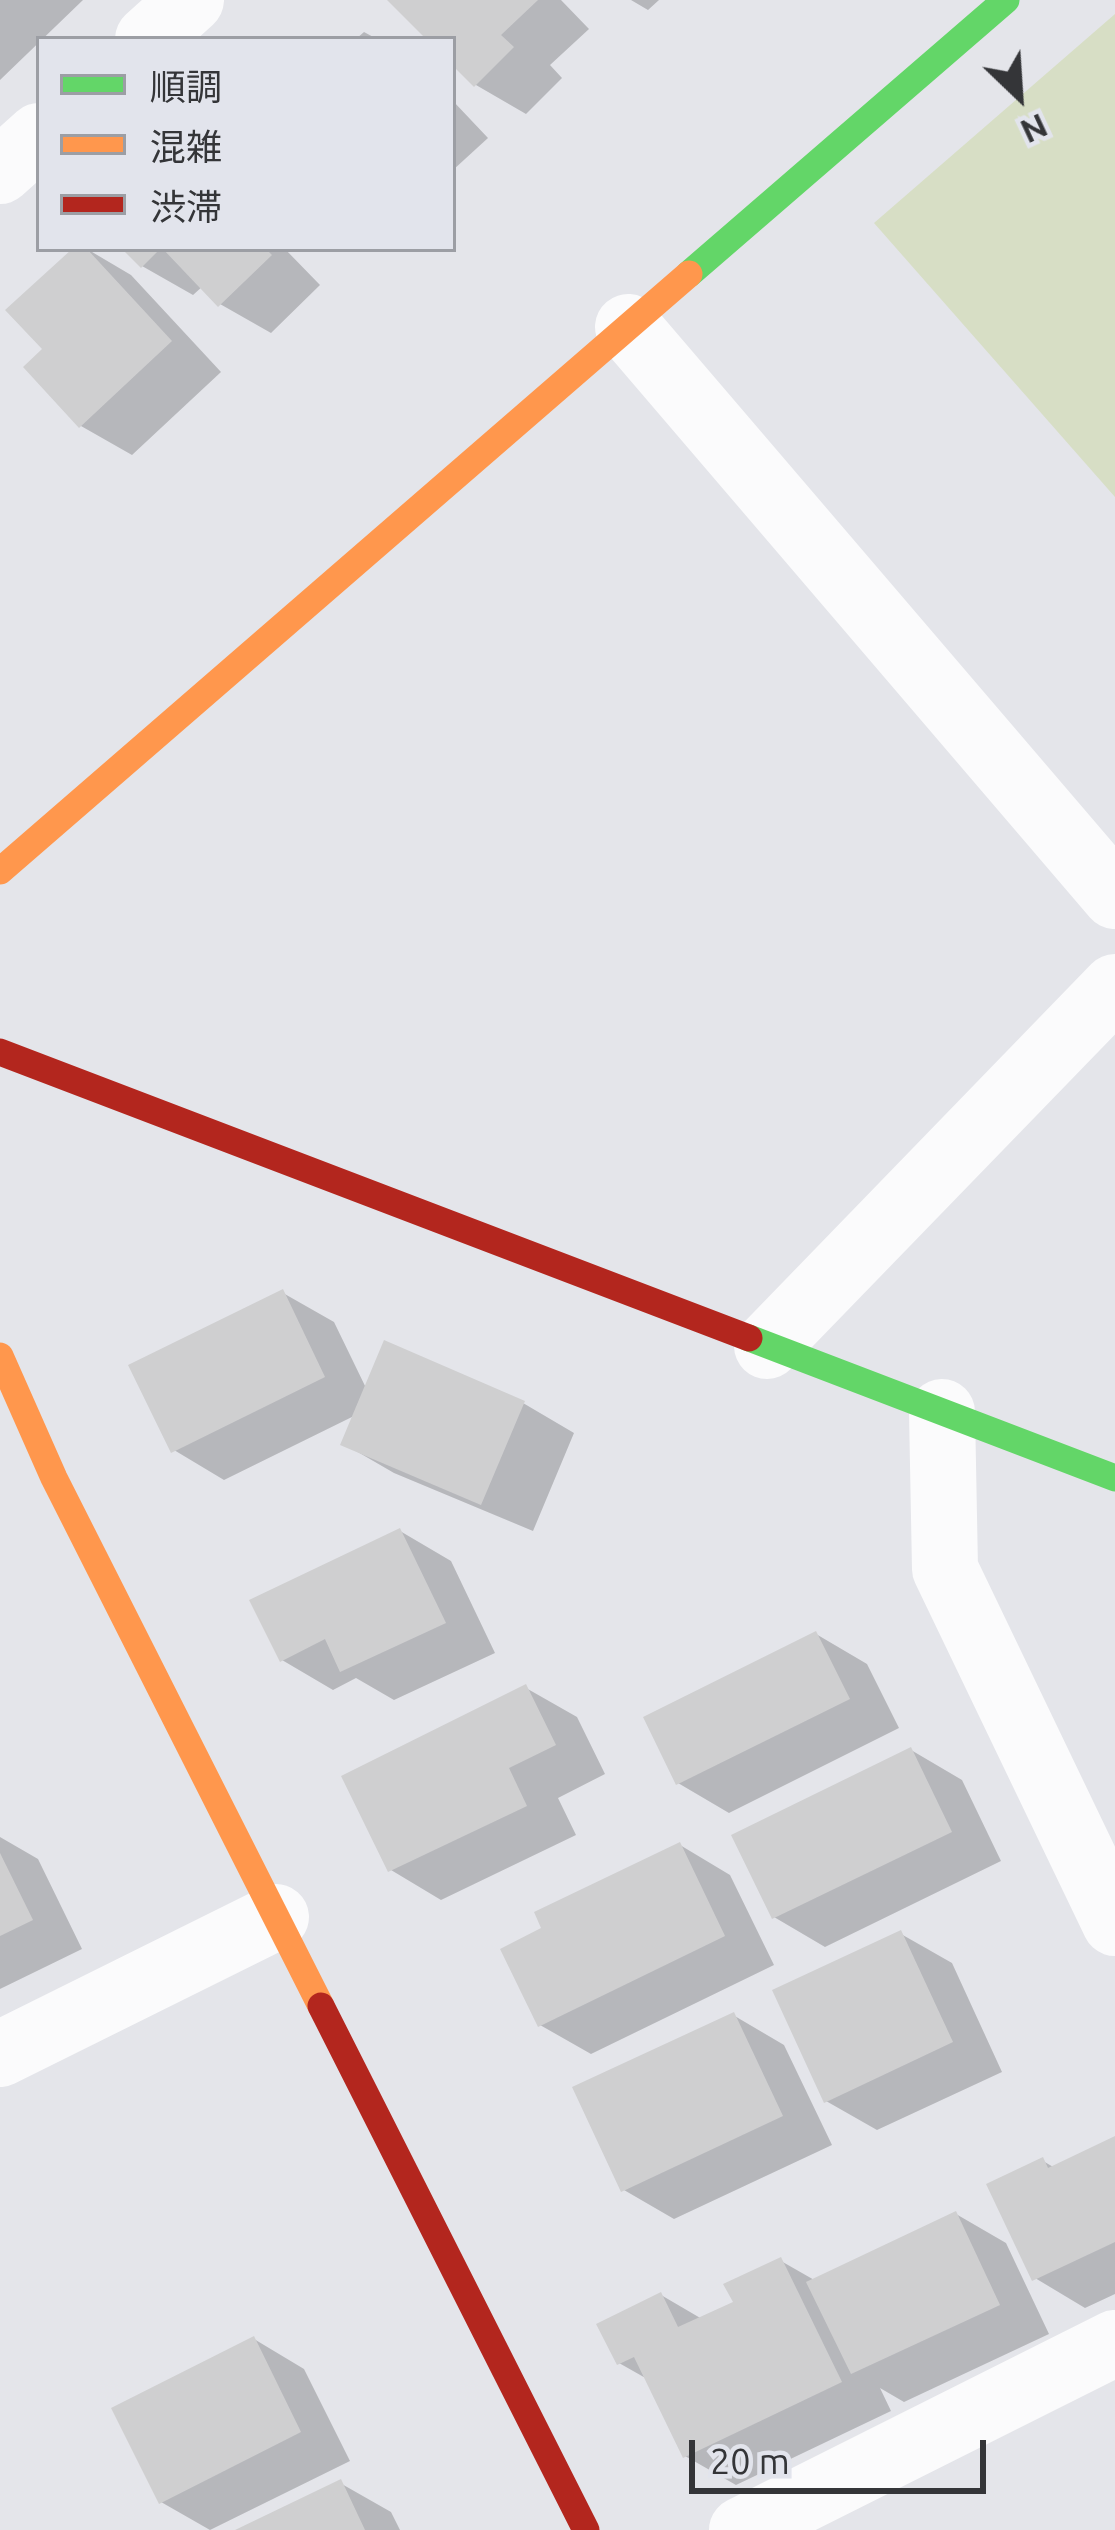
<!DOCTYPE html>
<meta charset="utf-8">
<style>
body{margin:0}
#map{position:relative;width:1115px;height:2530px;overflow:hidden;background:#e4e5ea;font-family:Ubuntu,"Noto Sans JP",sans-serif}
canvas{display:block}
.legend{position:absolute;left:36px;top:36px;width:420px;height:216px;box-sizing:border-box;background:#e2e4ec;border:3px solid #9c9ea4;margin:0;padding:15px 21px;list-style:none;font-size:36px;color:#343538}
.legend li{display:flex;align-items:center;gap:24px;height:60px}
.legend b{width:60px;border:3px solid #9c9ea4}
.north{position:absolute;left:959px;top:36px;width:120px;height:120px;-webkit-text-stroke:9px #e2e4ec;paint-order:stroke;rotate:155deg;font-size:33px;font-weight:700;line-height:48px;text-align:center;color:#343538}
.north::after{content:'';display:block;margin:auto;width:42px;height:54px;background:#343538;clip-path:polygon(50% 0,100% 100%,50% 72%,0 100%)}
.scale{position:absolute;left:689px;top:2440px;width:297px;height:54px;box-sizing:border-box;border:6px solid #343538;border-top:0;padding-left:15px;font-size:36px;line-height:42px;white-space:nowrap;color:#343538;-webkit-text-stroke:9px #e2e4ec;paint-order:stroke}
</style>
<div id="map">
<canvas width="1115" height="2530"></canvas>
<ul class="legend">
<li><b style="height:15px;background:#63d668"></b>順調</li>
<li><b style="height:15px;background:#ff974d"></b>混雑</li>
<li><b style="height:15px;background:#b3261e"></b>渋滞</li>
</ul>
<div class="north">N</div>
<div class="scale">20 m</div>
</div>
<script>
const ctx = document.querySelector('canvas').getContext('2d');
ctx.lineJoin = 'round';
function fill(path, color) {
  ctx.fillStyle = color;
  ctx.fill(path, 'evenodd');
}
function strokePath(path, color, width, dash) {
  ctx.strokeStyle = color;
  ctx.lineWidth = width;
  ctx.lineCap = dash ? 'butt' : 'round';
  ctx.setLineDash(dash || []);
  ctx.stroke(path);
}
fill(new Path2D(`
 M 1115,14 L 1115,497 L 874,223 Z`), '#d7dec5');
fill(new Path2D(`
 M 0,0 L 83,0 L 0,80 Z
 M 392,0 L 561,0 L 589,29 L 550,65 L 562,78 L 526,114 L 476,85 L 453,62 L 453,39 L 430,39 Z
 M 631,0 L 659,0 L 648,10 Z
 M 364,32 L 377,39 L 356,39 Z
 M 453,101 L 488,138 L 453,170 Z
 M 77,249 L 87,249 L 131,275 L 221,372 L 132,455 L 81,426 L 46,349 Z
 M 126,249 L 285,249 L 320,285 L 271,333 L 220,304 L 203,286 L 193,295 L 142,266 Z
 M 283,1293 L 334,1322 L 367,1390 L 523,1403 L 574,1433 L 533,1531 L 394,1473 L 344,1444 L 356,1415 L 224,1480 L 174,1450 Z
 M 400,1531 L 451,1561 L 495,1653 L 394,1700 L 356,1678 L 333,1690 L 282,1660 Z
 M 816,1634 L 867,1664 L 899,1728 L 729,1813 L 678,1783 Z
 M 526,1688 L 577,1717 L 605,1774 L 558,1798 L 576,1835 L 441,1900 L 391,1870 Z
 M 911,1750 L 962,1780 L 1001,1861 L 825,1947 L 774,1917 Z
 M 0,1837 L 38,1859 L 82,1949 L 0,1989 Z
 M 680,1845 L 730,1875 L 774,1965 L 591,2054 L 540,2025 Z
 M 901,1934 L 952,1963 L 1002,2072 L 877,2130 L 826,2101 Z
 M 733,2015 L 784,2045 L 832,2145 L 674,2219 L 624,2190 Z
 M 1115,2140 L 1115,2294 L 1085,2308 L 1035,2278 L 1043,2161 L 1055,2168 Z
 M 956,2214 L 1006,2243 L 1049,2334 L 904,2402 L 880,2388 L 891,2411 L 736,2485 L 685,2456 L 649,2380 L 619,2363 L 661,2295 L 702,2319 L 737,2303 L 781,2261 L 816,2281 Z
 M 254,2339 L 304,2369 L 350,2461 L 210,2530 L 161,2502 Z
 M 340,2483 L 391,2512 L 400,2530 L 241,2530 Z`), '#0003');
fill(new Path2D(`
 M 387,0 L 538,0 L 501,35 L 514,47 L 474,87 L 453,66 L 453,39 L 426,39 Z
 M 72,249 L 87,249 L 172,341 L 79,428 L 23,367 L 42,349 L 5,310 Z
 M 122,249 L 160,249 L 141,268 Z
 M 163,249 L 266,249 L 272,255 L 218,307 Z
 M 283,1289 L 325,1377 L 171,1453 L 128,1365 Z
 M 384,1340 L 525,1401 L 481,1505 L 340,1445 Z
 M 400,1528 L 446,1623 L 340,1672 L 325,1639 L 280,1662 L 249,1600 Z
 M 816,1631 L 850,1699 L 676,1785 L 643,1717 Z
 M 526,1684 L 556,1745 L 509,1768 L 527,1806 L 388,1872 L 341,1776 Z
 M 911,1747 L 952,1832 L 772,1919 L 731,1835 Z
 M 680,1842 L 725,1936 L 538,2027 L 500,1949 L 541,1928 L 534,1912 Z
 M 0,1853 L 33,1920 L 0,1936 Z
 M 901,1930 L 953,2042 L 824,2103 L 772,1990 Z
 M 734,2012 L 783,2116 L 621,2192 L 572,2087 Z
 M 1115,2136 L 1115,2242 L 1032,2281 L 986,2184 L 1043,2157 L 1048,2168 Z
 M 956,2211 L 1000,2305 L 851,2374 L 806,2282 Z
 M 781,2257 L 842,2382 L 683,2458 L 634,2357 L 617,2365 L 596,2324 L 661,2292 L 678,2327 L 733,2302 L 723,2284 Z
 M 254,2336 L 301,2432 L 159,2504 L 111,2408 Z
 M 341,2479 L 365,2530 L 235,2530 Z`), '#cfcfd0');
strokePath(new Path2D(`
 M 148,39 L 191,0
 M 0,171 L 39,136
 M 628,327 L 1115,896
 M 767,1346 L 1115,987
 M 942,1412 L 945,1569 L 1115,1923
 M 0,2054 L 276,1917
 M 742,2530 L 1115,2343`), '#fbfbfc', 66);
strokePath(new Path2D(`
 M 689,274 L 1006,0
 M 749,1338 L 1115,1478`), '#63d668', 27);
strokePath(new Path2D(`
 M 0,871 L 689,274
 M 0,1356 L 54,1478 L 321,2006`), '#ff974d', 27);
strokePath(new Path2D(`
 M 0,1052 L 749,1338
 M 321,2006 L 586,2530`), '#b3261e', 27);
</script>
